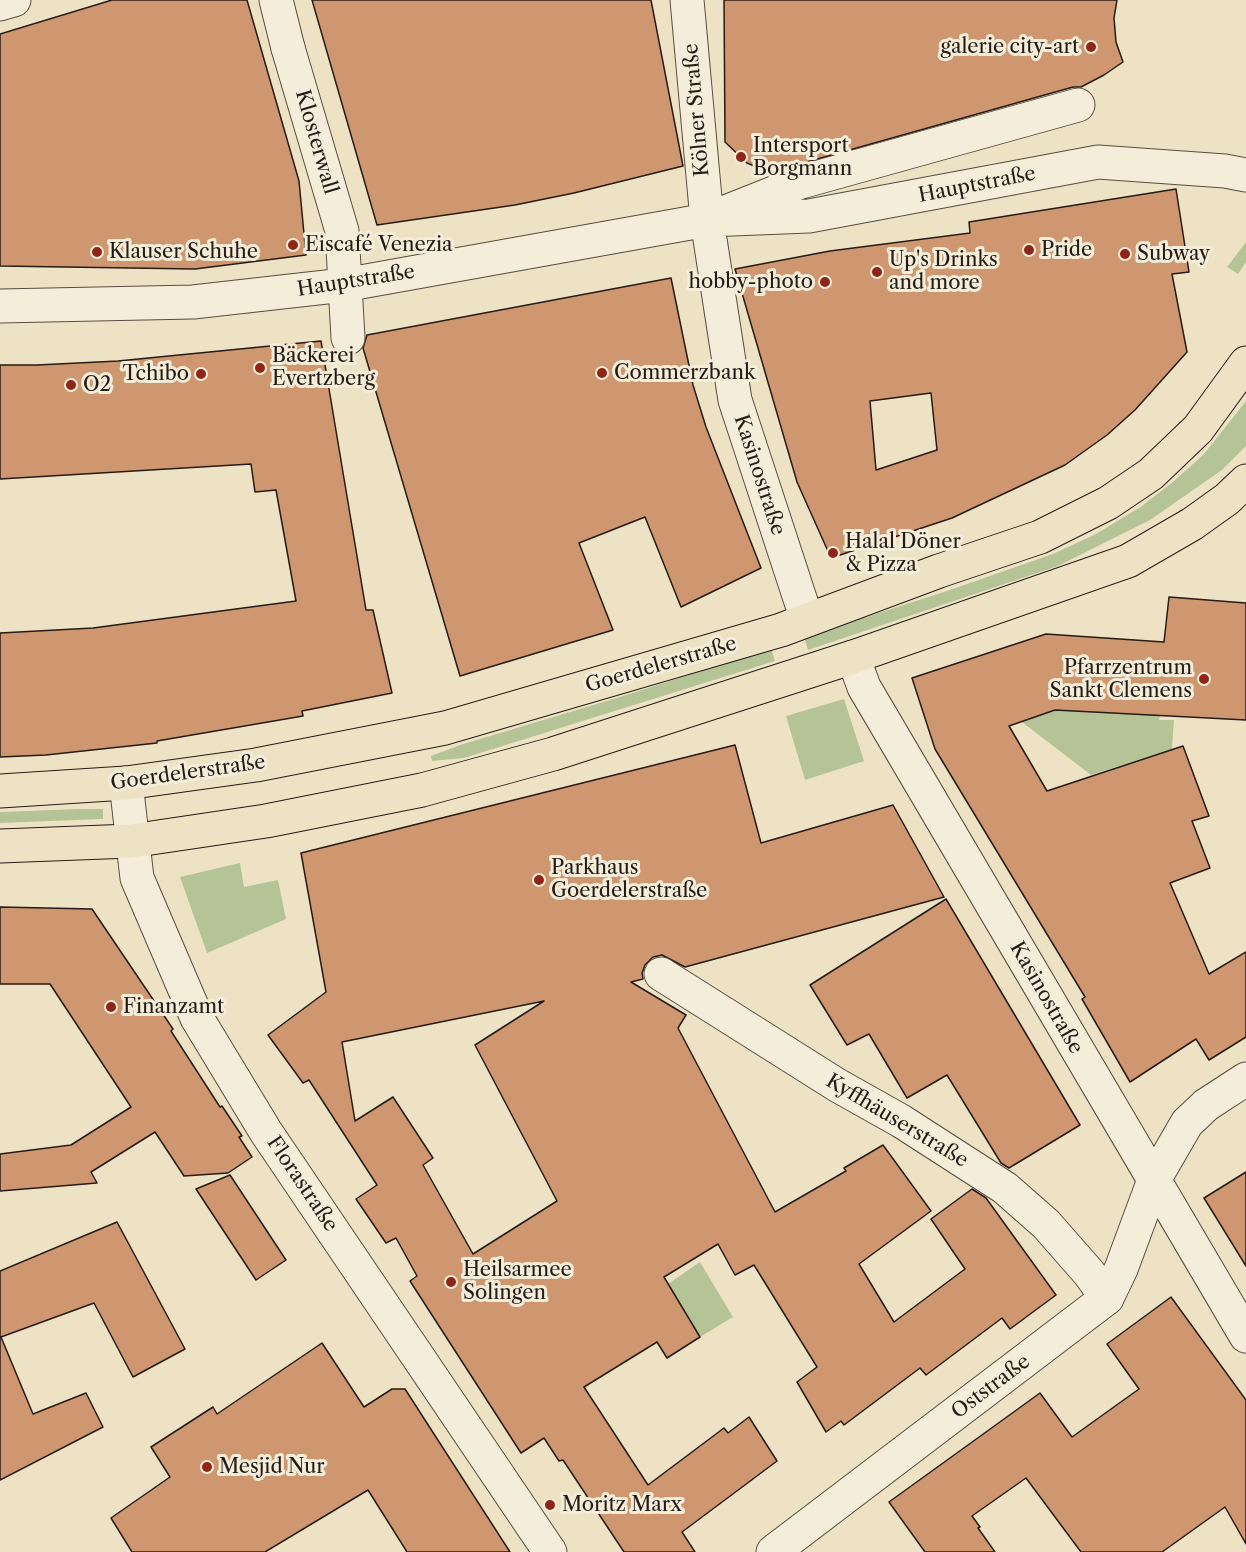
<!DOCTYPE html>
<meta charset="utf-8">
<style>
body{margin:0}
canvas{display:block;background:#ede3c4}
</style>
<canvas width="1246" height="1552"></canvas>
<script>
const ctx = document.querySelector('canvas').getContext('2d');
ctx.lineJoin = 'round';
function fill(path, color) {
  ctx.fillStyle = color;
  ctx.fill(path, 'evenodd');
}
function strokePath(path, color, width, dash) {
  ctx.strokeStyle = color;
  ctx.lineWidth = width;
  ctx.lineCap = dash ? 'butt' : 'round';
  ctx.setLineDash(dash || []);
  ctx.stroke(path);
}
function label(font, color, halo, rows, align = 'center') {
  ctx.font = font + ' "Libre Caslon Text",serif';
  ctx.lineWidth = 6;
  ctx.setLineDash([]);
  ctx.textBaseline = 'middle';
  ctx.strokeStyle = halo;
  ctx.fillStyle = color;
  for (const [text, x, y, turn = 0] of rows) {
    ctx.save();
    ctx.translate(x, y);
    ctx.rotate((+turn || 0) * Math.PI / 180);
    ctx.textAlign = isNaN(turn) ? turn : align;
    if (halo) ctx.strokeText(text, 0, 0);
    ctx.fillText(text, 0, 0);
    ctx.restore();
  }
}
fill(new Path2D(`
 M 1246,242 L 1246,262 L 1238,274 L 1227,267 Z
 M 1246,401 L 1246,446 L 1222,470 L 1150,520 L 1058,566 L 808,650 L 804,637 L 947,591 L 1053,554 L 1096,534 L 1142,506 L 1174,481 L 1204,454 Z
 M 771,649 L 775,661 L 464,758 L 432,761 L 431,756 L 460,745 L 620,697 Z
 M 844,699 L 864,761 L 805,780 L 786,716 Z
 M 1080,700 L 1160,715 L 1159,720 L 1174,720 L 1172,749 L 1091,775 L 1022,722 Z
 M 78,809 L 103,809 L 103,819 L 0,823 L 0,812 Z
 M 240,863 L 244,887 L 278,880 L 286,919 L 207,953 L 180,877 Z
 M 700,1262 L 733,1317 L 700,1337 L 668,1284 Z`), '#b5c496');
const building = new Path2D(`
 M 112,0 L 247,0 L 299,181 L 306,255 L 195,269 L 0,266 L 0,34 Z
 M 312,0 L 651,0 L 683,166 L 574,193 L 515,205 L 377,225 Z
 M 724,0 L 1117,0 L 1114,18 L 1116,42 L 1123,62 L 1104,75 L 1081,87 L 1073,87 L 782,169 L 764,170 L 747,163 L 725,142 Z
 M 1176,189 L 1189,272 L 1172,274 L 1187,352 L 1135,410 L 1107,435 L 1065,465 L 952,518 L 831,558 L 797,482 L 735,269 L 830,251 L 970,233 L 969,222 ZM 931,393 L 937,450 L 876,470 L 870,401 Z
 M 671,278 L 693,385 L 706,427 L 761,568 L 681,607 L 645,517 L 579,543 L 613,630 L 460,676 L 363,348 L 367,335 Z
 M 321,341 L 366,610 L 373,610 L 392,693 L 302,711 L 303,716 L 157,741 L 157,743 L 46,755 L 0,757 L 0,633 L 93,628 L 296,601 L 276,490 L 255,492 L 251,464 L 0,479 L 0,365 L 37,365 L 118,361 Z
 M 1169,597 L 1246,603 L 1246,720 L 1055,710 L 1009,726 L 1047,791 L 1183,746 L 1209,816 L 1192,821 L 1210,868 L 1170,883 L 1209,974 L 1246,952 L 1246,1037 L 1209,1060 L 1196,1039 L 1130,1082 L 1082,999 L 1085,997 L 935,749 L 912,678 L 1046,634 L 1164,642 Z
 M 735,745 L 761,843 L 893,805 L 944,897 L 685,967 L 662,955 L 653,957 L 645,965 L 642,973 L 643,979 L 631,982 L 686,1015 L 678,1028 L 775,1212 L 846,1171 L 844,1168 L 883,1145 L 931,1211 L 859,1264 L 894,1322 L 965,1269 L 931,1219 L 972,1189 L 986,1198 L 1056,1295 L 1010,1329 L 1002,1318 L 926,1375 L 920,1368 L 844,1425 L 841,1421 L 826,1432 L 797,1382 L 817,1367 L 754,1265 L 735,1275 L 718,1244 L 664,1277 L 700,1337 L 667,1358 L 657,1342 L 584,1387 L 648,1485 L 724,1428 L 728,1433 L 749,1417 L 777,1461 L 682,1532 L 695,1552 L 624,1552 L 563,1460 L 559,1461 L 544,1438 L 521,1453 L 410,1281 L 417,1276 L 396,1238 L 386,1243 L 356,1199 L 377,1185 L 309,1080 L 303,1083 L 268,1035 L 326,992 L 301,853 ZM 544,1001 L 475,1045 L 557,1201 L 473,1254 L 423,1165 L 433,1158 L 393,1097 L 355,1121 L 342,1042 Z
 M 946,899 L 1080,1125 L 1009,1168 L 1001,1163 L 947,1075 L 907,1098 L 869,1034 L 847,1045 L 810,985 Z
 M 0,907 L 92,909 L 173,1029 L 171,1031 L 220,1107 L 222,1106 L 242,1136 L 239,1137 L 252,1157 L 228,1173 L 184,1176 L 155,1132 L 91,1172 L 97,1183 L 0,1191 L 0,1154 L 71,1145 L 131,1107 L 50,984 L 0,984 Z
 M 1246,1172 L 1246,1266 L 1204,1198 Z
 M 230,1175 L 286,1260 L 256,1280 L 196,1189 Z
 M 117,1222 L 185,1349 L 133,1377 L 94,1303 L 1,1337 L 33,1414 L 86,1393 L 103,1427 L 0,1480 L 0,1271 Z
 M 1171,1297 L 1246,1400 L 1246,1544 L 1225,1507 L 1162,1552 L 1081,1552 L 1026,1478 L 972,1516 L 980,1527 L 978,1528 L 995,1552 L 925,1552 L 889,1502 L 1040,1393 L 1072,1437 L 1139,1389 L 1107,1344 Z
 M 322,1343 L 364,1407 L 392,1389 L 405,1389 L 510,1552 L 407,1552 L 368,1490 L 265,1552 L 132,1552 L 111,1518 L 170,1477 L 151,1447 L 213,1407 L 217,1414 Z`);
fill(building, '#ce9770');
strokePath(building, '#261b16', 1.5);
const pedestrian = new Path2D(`
 M 687,0 L 707,220 L 735,400 L 807,620
 M 0,4 L 14,0
 M 288,48 L 342,231 L 348,338
 M 728,211 L 801,182 L 1078,105
 M 0,306 L 193,302 L 344,285 L 707,220 L 809,216 L 1098,162 L 1225,171 L 1246,175`);
const minor = new Path2D(`
 M 276,0 L 288,48
 M 853,657 L 864,687 L 1246,1336
 M 126,783 L 137,878 L 197,1018 L 266,1132 L 550,1552
 M 661,974 L 837,1085 L 901,1121 L 1005,1188 L 1046,1224 L 1089,1273 L 1107,1298`);
const tertiary = new Path2D(`
 M 773,1552 L 1107,1298 L 1121,1269 L 1154,1180 L 1187,1123 L 1206,1105 L 1246,1079`);
const primary = new Path2D(`
 M 0,791 L 126,783 L 256,765 L 445,728 L 781,630 L 939,571 L 1040,537 L 1108,503 L 1151,474 L 1198,429 L 1246,363
 M 0,846 L 131,841 L 266,821 L 422,790 L 553,754 L 853,657 L 1128,561 L 1192,524 L 1227,499 L 1246,481`);
strokePath(pedestrian, '#584d42', 35);
strokePath(minor, '#584d42', 35);
strokePath(tertiary, '#584d42', 35);
strokePath(primary, '#261b16', 35);
strokePath(pedestrian, '#f3edd9', 33);
strokePath(minor, '#f3edd9', 33);
strokePath(tertiary, '#f3edd9', 33);
strokePath(primary, '#ede3c4', 33);
for (const [x, y, r, color] of [
 [1091,47,6,"#8f2418"],
 [741,157,6,"#8f2418"],
 [293,245,6,"#8f2418"],
 [1029,250,6,"#8f2418"],
 [97,252,6,"#8f2418"],
 [1125,254,6,"#8f2418"],
 [877,272,6,"#8f2418"],
 [825,282,6,"#8f2418"],
 [260,368,6,"#8f2418"],
 [602,373,6,"#8f2418"],
 [201,374,6,"#8f2418"],
 [71,385,6,"#8f2418"],
 [833,553,6,"#8f2418"],
 [1204,679,6,"#8f2418"],
 [539,880,6,"#8f2418"],
 [111,1007,6,"#8f2418"],
 [451,1282,6,"#8f2418"],
 [207,1467,6,"#8f2418"],
 [550,1505,6,"#8f2418"]
]) {
  const dot = new Path2D();
  dot.arc(x, y, r, 0, 2 * Math.PI);
  ctx.fillStyle = color;
  ctx.fill(dot);
  strokePath(dot, '#f3edd9', 2);
}
label('20px', '#261b16', '#f3edd9', [
 ["galerie city-art",1079,47,"right"],
 ["Intersport",753,146],
 ["Borgmann",753,169],
 ["Eiscafé Venezia",305,245],
 ["Pride",1041,250],
 ["Klauser Schuhe",109,252],
 ["Subway",1137,254],
 ["Up's Drinks",889,260],
 ["and more",889,283],
 ["hobby-photo",813,282,"right"],
 ["Bäckerei",272,356],
 ["Evertzberg",272,379],
 ["Commerzbank",614,373],
 ["Tchibo",189,374,"right"],
 ["O2",83,385],
 ["Halal Döner",845,542],
 ["& Pizza",845,565],
 ["Pfarrzentrum",1192,668,"right"],
 ["Sankt Clemens",1192,691,"right"],
 ["Parkhaus",551,868],
 ["Goerdelerstraße",551,891],
 ["Finanzamt",123,1007],
 ["Heilsarmee",463,1270],
 ["Solingen",463,1293],
 ["Mesjid Nur",219,1467],
 ["Moritz Marx",562,1505]
], 'left');
label('20px', '#261b16', '#f3edd9', [
 ["Kölner Straße",697,110,-95],
 ["Klosterwall",316,142,74],
 ["Hauptstraße",977,185,-11],
 ["Hauptstraße",356,281,-9],
 ["Kasinostraße",759,475,72],
 ["Goerdelerstraße",661,665,-16],
 ["Goerdelerstraße",188,773,-8],
 ["Kasinostraße",1046,998,60],
 ["Kyffhäuserstraße",897,1121,31],
 ["Florastraße",302,1184,56],
 ["Oststraße",991,1387,-37]
]);
</script>
